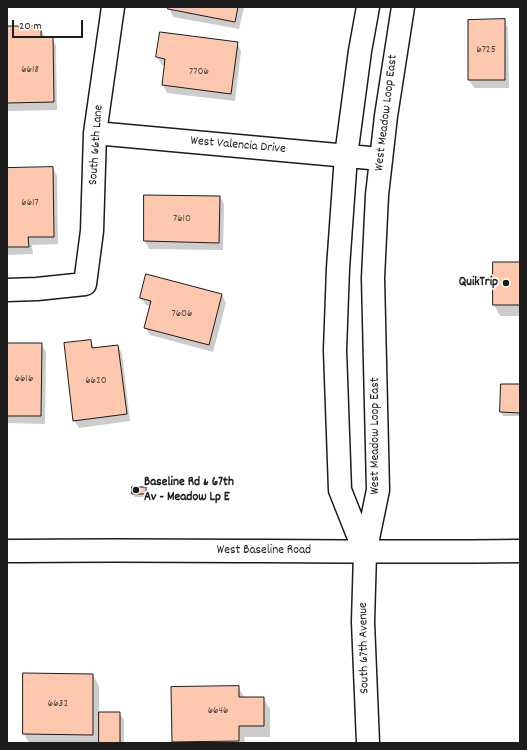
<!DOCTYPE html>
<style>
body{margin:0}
#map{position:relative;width:527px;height:750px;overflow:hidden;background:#fff;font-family:Dekko,sans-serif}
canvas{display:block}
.frame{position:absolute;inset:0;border:8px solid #1c1c1c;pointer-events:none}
.scale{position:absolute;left:12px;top:20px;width:71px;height:18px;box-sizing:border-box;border:2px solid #1c1c1c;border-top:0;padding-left:5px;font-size:12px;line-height:14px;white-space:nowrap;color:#1c1c1c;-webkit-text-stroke:3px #fff;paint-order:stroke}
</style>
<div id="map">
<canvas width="527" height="750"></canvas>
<div class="frame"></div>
<div class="scale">20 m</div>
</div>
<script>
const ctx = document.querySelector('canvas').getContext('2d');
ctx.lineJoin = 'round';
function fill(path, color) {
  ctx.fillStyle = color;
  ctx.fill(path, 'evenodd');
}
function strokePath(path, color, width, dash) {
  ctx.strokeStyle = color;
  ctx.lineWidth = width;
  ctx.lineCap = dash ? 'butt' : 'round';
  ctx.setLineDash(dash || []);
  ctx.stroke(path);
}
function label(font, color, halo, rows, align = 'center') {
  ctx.font = font + ' Dekko,sans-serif';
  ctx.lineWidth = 3.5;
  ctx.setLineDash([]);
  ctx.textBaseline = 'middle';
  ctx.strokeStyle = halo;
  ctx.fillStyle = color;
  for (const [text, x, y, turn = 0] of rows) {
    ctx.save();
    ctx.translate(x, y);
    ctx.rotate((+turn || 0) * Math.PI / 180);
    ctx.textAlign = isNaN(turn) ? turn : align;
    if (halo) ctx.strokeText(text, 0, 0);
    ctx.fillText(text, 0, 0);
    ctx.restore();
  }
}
fill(new Path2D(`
 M 169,7 L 244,7 L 239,29 L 173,17 Z
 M 504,20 L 508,28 L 509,88 L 474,88 L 469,80 L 469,21 Z
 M 7,27 L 40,27 L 45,38 L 52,38 L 56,46 L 57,110 L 7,111 Z
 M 237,43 L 241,51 L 235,101 L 167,93 L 163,85 L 165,65 L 162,65 L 157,57 Z
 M 53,168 L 57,176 L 58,244 L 32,245 L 33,254 L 8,255 L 7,169 Z
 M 145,196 L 220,197 L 224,204 L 223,250 L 149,249 L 145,241 Z
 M 520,263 L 520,316 L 500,316 L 494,305 Z
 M 222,295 L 226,303 L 213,352 L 150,335 L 145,327 L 151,307 L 146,305 L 141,298 Z
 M 90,341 L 95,349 L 118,346 L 122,354 L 130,421 L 79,428 L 74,420 Z
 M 7,344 L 41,344 L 46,352 L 45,424 L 7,423 Z
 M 520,385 L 520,416 L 503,416 L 501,412 Z
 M 146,488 L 148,497 L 135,497 L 133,494 Z
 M 24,674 L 93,675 L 99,686 L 99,713 L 119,713 L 124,720 L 124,743 L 29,743 L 24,734 Z
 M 238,687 L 245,698 L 263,698 L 270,709 L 270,737 L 244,737 L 245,743 L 174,743 L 172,688 Z`), '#0003');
const building = new Path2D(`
 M 168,7 L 238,7 L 235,22 L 168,9 Z
 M 505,19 L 505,80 L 468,80 L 468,20 Z
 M 7,26 L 41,26 L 41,37 L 53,37 L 54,102 L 7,103 Z
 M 160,32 L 238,42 L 231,94 L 162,85 L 165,59 L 156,57 Z
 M 53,167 L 54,237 L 28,237 L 29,247 L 7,247 L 7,168 Z
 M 144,195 L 220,196 L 219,243 L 144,241 Z
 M 493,262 L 520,262 L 520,305 L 493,305 Z
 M 146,274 L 222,294 L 209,345 L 144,328 L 151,301 L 140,298 Z
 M 91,340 L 92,348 L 118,345 L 127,414 L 73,421 L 64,343 Z
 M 7,343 L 42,343 L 41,416 L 7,416 Z
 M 501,384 L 520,384 L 520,413 L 500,412 Z
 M 132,487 L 146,487 L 146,494 L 132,494 Z
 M 23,673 L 93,674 L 93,735 L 23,734 Z
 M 239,686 L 239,697 L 264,697 L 264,726 L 239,726 L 239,741 L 172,742 L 171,687 Z
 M 99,712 L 120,712 L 120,743 L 99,743 Z`);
fill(building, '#fdc8ae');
strokePath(building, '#1c1c1c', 1);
const minor = new Path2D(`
 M 95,133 L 381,159
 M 7,290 L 37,289 L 85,284 L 92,231 L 95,133 L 113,7
 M 365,553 L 340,490 L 335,350 L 338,268 L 346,156 L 360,51 L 368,7
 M 365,553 L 378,490 L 373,278 L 377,195 L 386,116 L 403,7`);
const major = new Path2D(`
 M 7,551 C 178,549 349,553 520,551
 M 365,553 L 363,622 L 368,743`);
strokePath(minor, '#1c1c1c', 25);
strokePath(major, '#1c1c1c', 25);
strokePath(minor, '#fff', 22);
strokePath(major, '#fff', 22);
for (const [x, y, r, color] of [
 [506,283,4,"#1c1c1c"],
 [136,490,4,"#1c1c1c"]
]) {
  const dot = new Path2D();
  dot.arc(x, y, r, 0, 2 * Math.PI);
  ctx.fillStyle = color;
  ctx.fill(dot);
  strokePath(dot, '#fff', 1.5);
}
label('11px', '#544740', null, [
 ["6725",486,50],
 ["6618",30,70],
 ["7706",199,72],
 ["6617",30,203],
 ["7610",182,219],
 ["7606",182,314],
 ["6616",24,379],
 ["6620",96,381],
 ["6632",58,704],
 ["6646",218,711]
]);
label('13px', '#1c1c1c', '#fff', [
 ["West Meadow Loop East",387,113,-83],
 ["South 66th Lane",97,145,-86],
 ["West Valencia Drive",238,146,5],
 ["West Meadow Loop East",376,436,-90],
 ["West Baseline Road",264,551],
 ["South 67th Avenue",365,648,-91]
]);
label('bold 13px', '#1c1c1c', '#fff', [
 ["QuikTrip",498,283],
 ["Baseline Rd & 67th",144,483,"left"],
 ["Av - Meadow Lp E",144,498,"left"]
], 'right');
</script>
